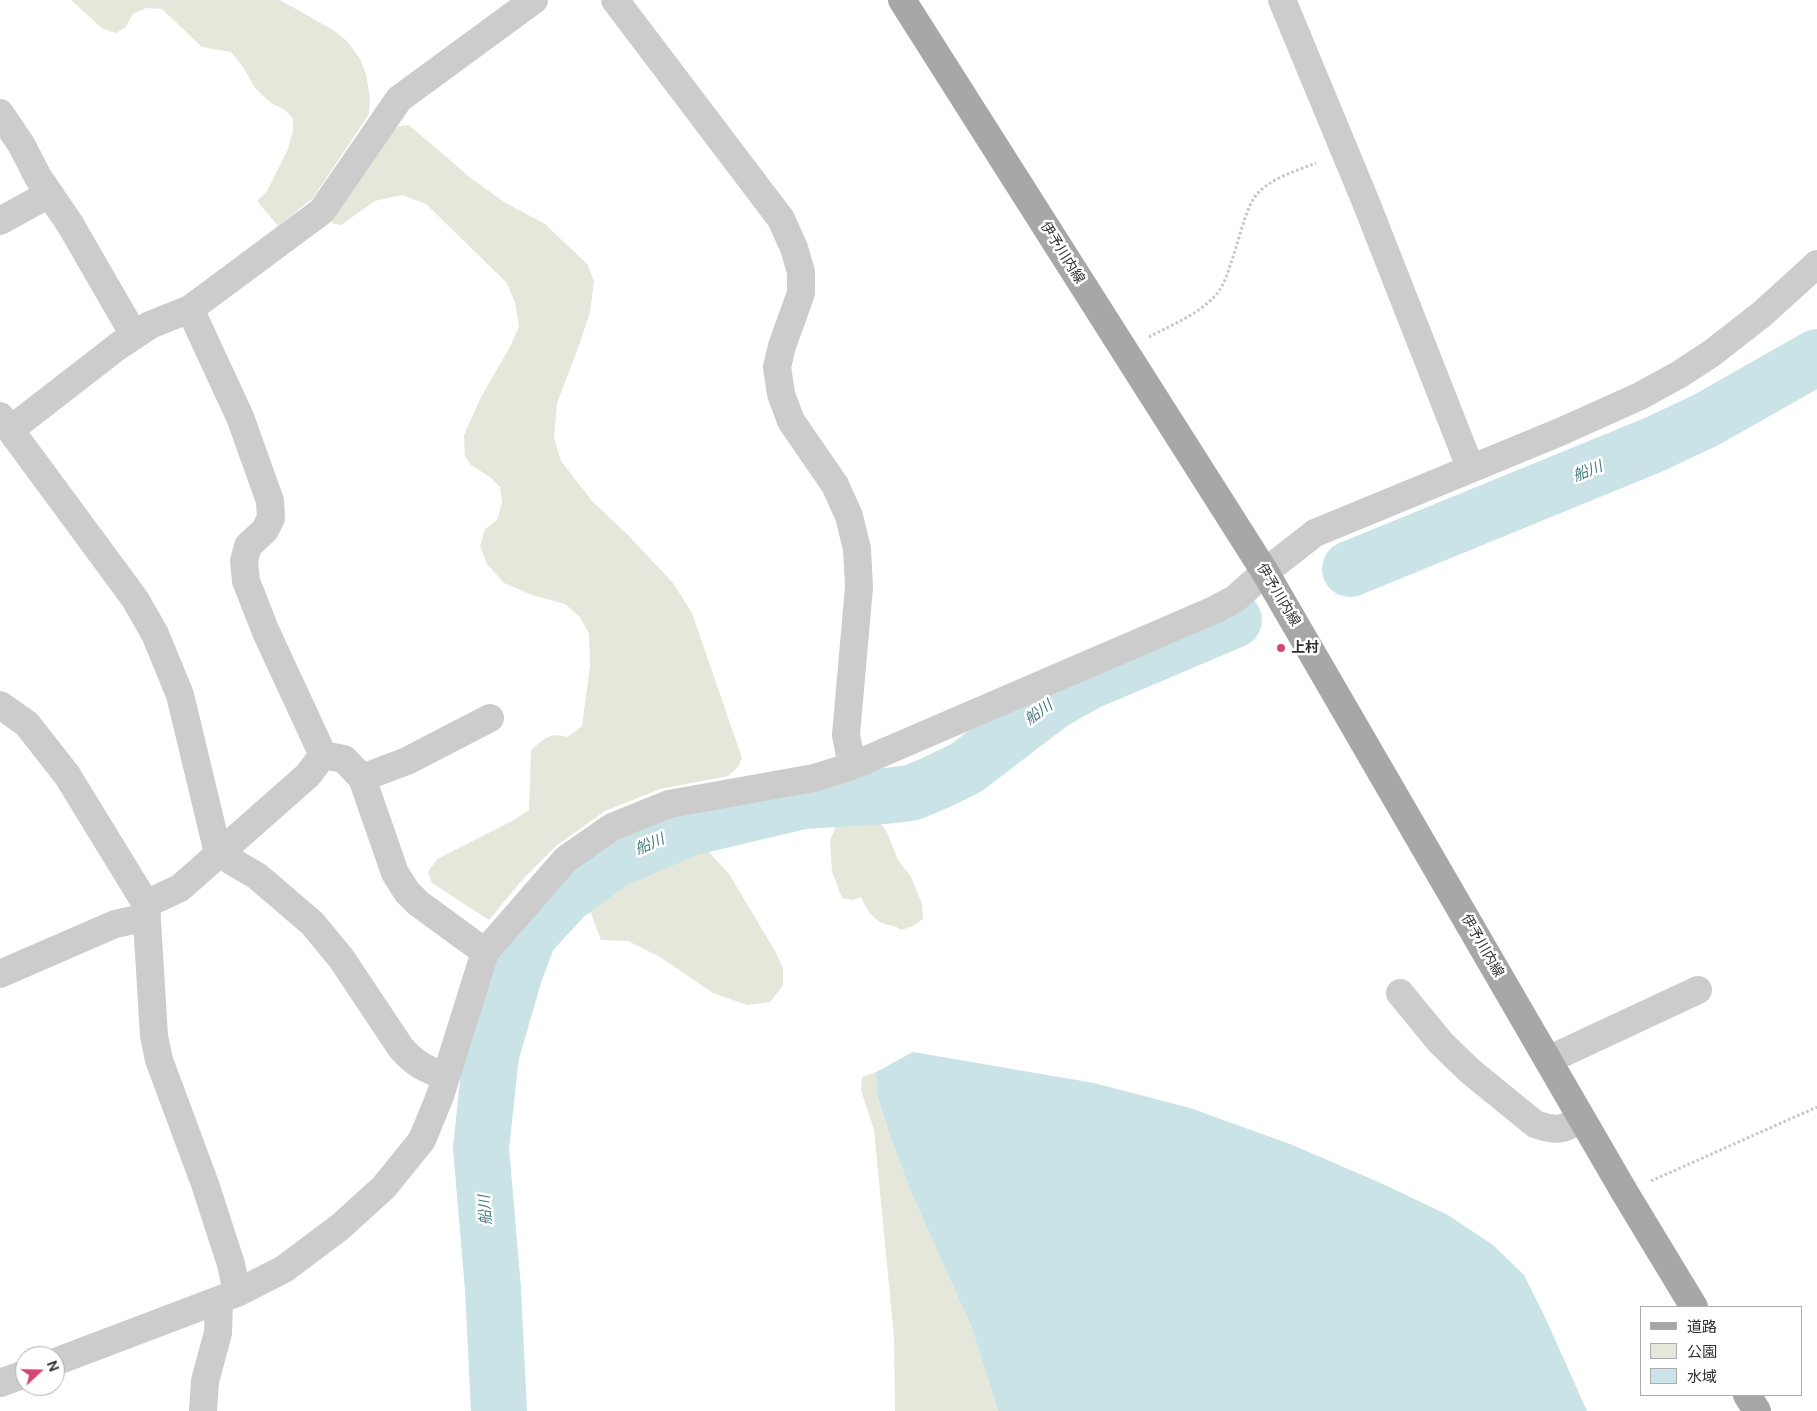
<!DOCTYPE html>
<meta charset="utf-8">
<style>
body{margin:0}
#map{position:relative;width:1817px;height:1411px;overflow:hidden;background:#fff;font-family:"DM Sans","Noto Sans JP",sans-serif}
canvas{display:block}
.legend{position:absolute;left:1640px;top:1306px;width:162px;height:90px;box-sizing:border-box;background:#fff;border:1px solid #acacac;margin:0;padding:6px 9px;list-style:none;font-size:15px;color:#2f2f2f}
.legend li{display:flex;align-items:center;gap:10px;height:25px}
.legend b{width:25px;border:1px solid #acacac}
.north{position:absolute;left:15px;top:1346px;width:50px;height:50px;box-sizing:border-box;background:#fff;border:1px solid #acacac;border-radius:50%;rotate:69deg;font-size:14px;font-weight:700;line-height:20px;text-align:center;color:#2f2f2f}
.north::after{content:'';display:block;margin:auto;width:18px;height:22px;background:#d04677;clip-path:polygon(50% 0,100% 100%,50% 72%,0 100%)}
</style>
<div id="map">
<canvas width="1817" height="1411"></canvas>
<ul class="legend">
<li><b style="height:6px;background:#a7a7a7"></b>道路</li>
<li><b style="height:14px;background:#e5e7db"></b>公園</li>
<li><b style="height:14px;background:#cae3e6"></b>水域</li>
</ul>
<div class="north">N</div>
</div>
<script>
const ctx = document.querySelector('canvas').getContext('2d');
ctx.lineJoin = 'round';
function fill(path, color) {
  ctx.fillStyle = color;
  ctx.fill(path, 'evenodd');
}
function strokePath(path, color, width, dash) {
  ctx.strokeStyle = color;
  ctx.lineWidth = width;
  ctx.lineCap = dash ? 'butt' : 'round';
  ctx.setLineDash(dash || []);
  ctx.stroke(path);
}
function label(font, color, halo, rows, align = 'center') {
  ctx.font = font + ' "DM Sans","Noto Sans JP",sans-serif';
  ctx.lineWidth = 5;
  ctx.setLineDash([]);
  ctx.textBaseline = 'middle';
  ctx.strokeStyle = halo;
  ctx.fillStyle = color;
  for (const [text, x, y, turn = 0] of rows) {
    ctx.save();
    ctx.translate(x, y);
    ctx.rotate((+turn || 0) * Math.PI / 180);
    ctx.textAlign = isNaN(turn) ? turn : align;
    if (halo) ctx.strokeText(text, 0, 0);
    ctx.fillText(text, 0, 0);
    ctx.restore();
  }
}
fill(new Path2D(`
 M 71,0 L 280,0 L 333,30 L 347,41 L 360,59 L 366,74 L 370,97 L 369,114 L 313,198 L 278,226 L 257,201 L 267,191 L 288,149 L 293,130 L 293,119 L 285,110 L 271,103 L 255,88 L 243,67 L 231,52 L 202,47 L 162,9 L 146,8 L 133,14 L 125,28 L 116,33 L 103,29 Z
 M 409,125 L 472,179 L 504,202 L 545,224 L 587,264 L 594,281 L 590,312 L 578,348 L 557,403 L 554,438 L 561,461 L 592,501 L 627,534 L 673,583 L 692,613 L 742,758 L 738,767 L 728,776 L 660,789 L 605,811 L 556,846 L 523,879 L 489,920 L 432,883 L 428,872 L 437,859 L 514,820 L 529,810 L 531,750 C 545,738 550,732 568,737 L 582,726 L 590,666 L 589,634 L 580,617 L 565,604 L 532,595 L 504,583 L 487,564 L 480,546 L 485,529 L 497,520 L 502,503 L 500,487 L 490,477 L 471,465 L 465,456 L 464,435 L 481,397 L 511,345 L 519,326 L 515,303 L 507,283 L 426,204 L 402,195 L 375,201 L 341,225 L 333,224 L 331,215 L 392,132 L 399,126 Z
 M 877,820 L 886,830 L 898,860 L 911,877 L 922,904 L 923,919 L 913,926 L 901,930 C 895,925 892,926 885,924 C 872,920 867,909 861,897 L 853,900 L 842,898 L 832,872 L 830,840 L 837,824 Z
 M 704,847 L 729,874 L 775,951 L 783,968 L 783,986 L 770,1002 L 747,1005 L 713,993 L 660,957 L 628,941 L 601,940 L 589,908 C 592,904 594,899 597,895 C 622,868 671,857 704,847 Z
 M 876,1072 L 877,1097 L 890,1136 L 913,1197 L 971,1326 L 998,1411 L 895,1411 L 894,1337 L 874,1130 L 861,1090 L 862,1077 Z`), '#e5e7db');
fill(new Path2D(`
 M 913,1052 L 1094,1083 L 1190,1108 L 1290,1144 L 1383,1184 L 1448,1215 L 1493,1245 L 1524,1275 L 1545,1317 L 1587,1411 L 998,1411 L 971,1326 L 913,1197 L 890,1136 L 877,1096 L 876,1072 Z`), '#cae3e6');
strokePath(new Path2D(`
 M 1350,569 L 1653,445 L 1706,420 L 1817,357
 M 499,1411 L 493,1289 L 481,1148 L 491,1055 L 515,972 L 529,935 L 565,896 L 612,861 L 689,828 L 803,801 L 885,796 L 911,793 L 935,783 L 966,768 L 1051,703 L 1088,682 L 1234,620`), '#cae3e6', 56);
strokePath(new Path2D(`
 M 1149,337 C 1171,325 1197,315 1214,297 C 1223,288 1227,275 1231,263 C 1238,244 1244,214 1254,198 C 1267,179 1296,171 1316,163
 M 1651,1181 L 1817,1107`), '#c6c6c6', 3, [2.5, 2.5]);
strokePath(new Path2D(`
 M 615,0 L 781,219 L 794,248 L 801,272 L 801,293 L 782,346 L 777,367 L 781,394 L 791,421 L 835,485 L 849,516 L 857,549 L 859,587 L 846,735 L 852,766
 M 1282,0 L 1365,200 L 1470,467
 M 0,113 L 21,144 L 38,177 L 70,224 L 134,335
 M 0,221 L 49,194
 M 190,309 L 240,417 L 270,501 L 271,518 L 265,530 L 248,546 L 244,561 L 246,581 L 266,632 L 323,755 L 344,759 L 362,778 L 395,873 L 407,892 L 418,903 L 485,952
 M 0,416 L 135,599 L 155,634 L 180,695 L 218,853 L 257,876 L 312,923 L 341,958 L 401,1048 C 415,1064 425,1069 445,1076
 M 10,430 L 117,347 L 150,325 L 190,309 L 322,211 L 399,99 L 534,0
 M 0,705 L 27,724 L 67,775 L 146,904 L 154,1036 L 159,1060 L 205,1184 L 231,1264 L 237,1293
 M 362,778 L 407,761 L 490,718
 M 146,904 L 180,888 L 308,775 L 323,755
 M 0,974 L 115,924 L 147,917
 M 1400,993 L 1441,1043 L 1470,1071 L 1535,1124 C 1558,1132 1561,1130 1582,1119
 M 1548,1060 L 1698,990
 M 55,1362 L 237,1293 L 284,1269 L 340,1227 L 384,1187 L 422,1140 L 440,1096 L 485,952 L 566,859 L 612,827 L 669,804 L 814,778 L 852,766 L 1214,610 L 1235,599 L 1265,572 L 1315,533 L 1560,432 L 1640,396 L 1680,374 L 1712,353 L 1762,314 L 1817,264
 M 0,1383 L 25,1374
 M 203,1411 L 205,1381 L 218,1333 L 219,1300`), '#ccc', 28);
strokePath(new Path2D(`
 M 902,0 L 1265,572 L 1625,1193 L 1694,1307
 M 1747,1395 L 1757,1411`), '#a7a7a7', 28);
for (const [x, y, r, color] of [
 [1281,648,5,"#d04677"]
]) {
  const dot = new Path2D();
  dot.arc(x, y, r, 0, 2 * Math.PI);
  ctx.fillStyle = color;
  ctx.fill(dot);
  strokePath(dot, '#fff', 2);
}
label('14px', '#2f2f2f', '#fff', [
 ["伊予川内線",1062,253,58],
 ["伊予川内線",1278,595,59],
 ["伊予川内線",1482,946,60]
]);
label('bold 14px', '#2f2f2f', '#fff', [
 ["上村",1291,648]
], 'left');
label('italic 15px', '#437a81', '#fff', [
 ["船川",1588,472,-22],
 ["船川",1039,713,-36],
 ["船川",650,845,-23],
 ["船川",486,1210,-94]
]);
</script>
